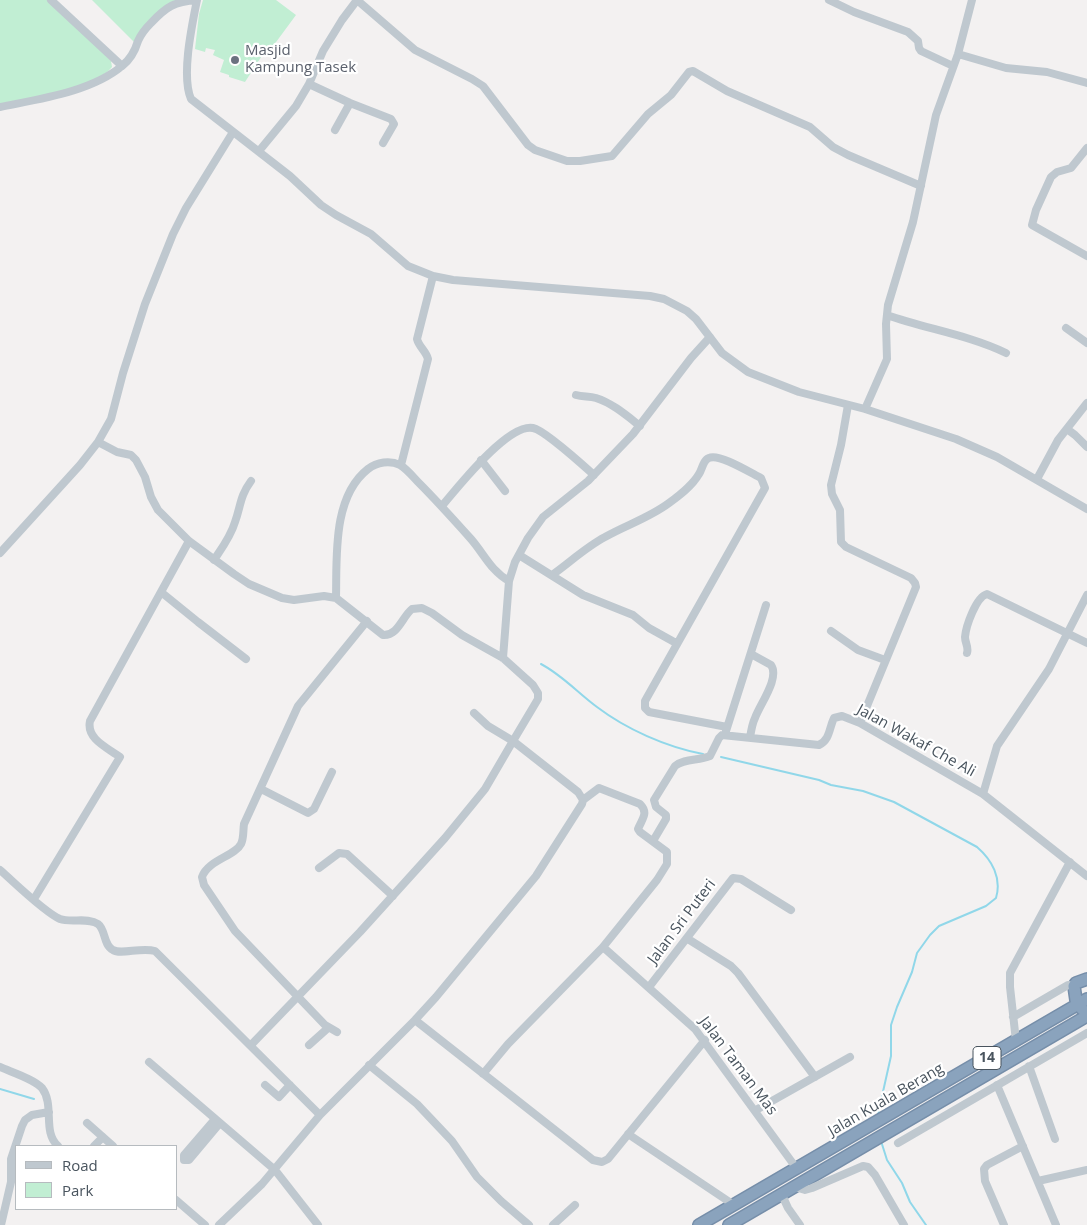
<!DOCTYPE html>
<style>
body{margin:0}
#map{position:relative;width:1087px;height:1225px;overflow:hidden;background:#f3f1f1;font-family:"Open Sans",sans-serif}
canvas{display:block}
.legend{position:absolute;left:15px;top:1145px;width:162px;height:65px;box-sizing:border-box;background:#fff;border:1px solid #b6bbbf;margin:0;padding:6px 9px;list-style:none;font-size:15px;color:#49545e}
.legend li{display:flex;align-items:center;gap:10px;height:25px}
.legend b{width:25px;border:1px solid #b6bbbf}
</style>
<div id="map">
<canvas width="1087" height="1225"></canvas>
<ul class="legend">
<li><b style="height:6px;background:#bfc8cf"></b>Road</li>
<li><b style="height:14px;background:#c1eed3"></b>Park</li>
</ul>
</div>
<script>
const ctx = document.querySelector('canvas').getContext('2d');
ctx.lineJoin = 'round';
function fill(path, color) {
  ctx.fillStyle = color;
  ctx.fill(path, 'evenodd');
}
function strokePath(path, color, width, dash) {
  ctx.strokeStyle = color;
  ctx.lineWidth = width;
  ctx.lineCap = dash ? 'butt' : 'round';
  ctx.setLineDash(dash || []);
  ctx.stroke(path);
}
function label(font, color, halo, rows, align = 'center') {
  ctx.font = font + ' "Open Sans",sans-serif';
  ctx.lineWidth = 4.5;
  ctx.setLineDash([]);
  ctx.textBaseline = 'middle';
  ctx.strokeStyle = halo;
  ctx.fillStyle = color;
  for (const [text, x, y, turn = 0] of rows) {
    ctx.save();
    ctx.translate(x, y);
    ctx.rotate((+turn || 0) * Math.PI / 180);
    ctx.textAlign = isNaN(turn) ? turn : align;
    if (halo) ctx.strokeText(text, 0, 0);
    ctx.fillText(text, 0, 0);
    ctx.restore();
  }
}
fill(new Path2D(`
 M 0,0 L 50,0 L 111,61 L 112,67 C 97,87 25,99 0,104 Z
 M 92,0 L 177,0 L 135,43 Z
 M 203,0 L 276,0 L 296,15 L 268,53 L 265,51 L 245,82 L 229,77 L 229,75 L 220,72 L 224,60 L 213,55 L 215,50 L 206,48 L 205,52 L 195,49 L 199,14 Z`), '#c1eed3');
strokePath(new Path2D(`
 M 541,664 C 562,675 578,693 597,707 C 626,729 666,747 703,754
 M 721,757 L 819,780 L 831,785 L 863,791 L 894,802 L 977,847 C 992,860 1002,878 996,898 L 986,906 L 939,926 L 930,935 L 917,953 L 912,972 L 897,1007 L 891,1025 L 891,1056 L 878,1114
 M 0,1089 L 34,1099
 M 881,1141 L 887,1160 L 902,1183 L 910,1202 L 926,1225`), '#90d7e9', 2);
const highway = new Path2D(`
 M 1082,1009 L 1076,1000 L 1074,986 L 1076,983 L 1087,979
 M 699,1225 L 1087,999
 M 729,1225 L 1087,1016`);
strokePath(highway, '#768ea9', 14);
strokePath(new Path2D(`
 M 51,0 L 122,66
 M 197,0 C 192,25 181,76 191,99 L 290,176 L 321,205 L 336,215 L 371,234 L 408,266 L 433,276 L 453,280 L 650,296 L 664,299 L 687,311 L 696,319 L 722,353 L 748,372 L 799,392 L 865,409 L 956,439 L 997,457 L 1087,509
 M 357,0 L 415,50 L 472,79 L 483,86 L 528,145 L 535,150 L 567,161 L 580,161 L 612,156 L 648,114 L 671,95 L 689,72 L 693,71 L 727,91 L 810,127 L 833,147 L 848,155 L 921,186
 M 829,0 L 854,12 L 908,32 L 918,41 L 919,48 L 921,51 L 953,66
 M 958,54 L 1006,68 L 1047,72 L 1087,83
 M 309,84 L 350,103 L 391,119 L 394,124 L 383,143
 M 0,107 C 39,99 91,92 122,66 C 131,59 135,51 138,41 C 141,34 146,28 151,23 C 167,6 174,2 197,0
 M 335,130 L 350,103
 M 1087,148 L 1071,168 L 1057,172 L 1051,177 L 1036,210 L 1032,225 L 1087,256
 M 259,151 L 296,106 L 309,84 L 323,51 L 342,20 L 357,0
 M 887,315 C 926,329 969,335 1006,353
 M 1066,328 L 1087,343
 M 576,395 C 583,397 589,396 596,398 C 612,403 626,415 640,426
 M 848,405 L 841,445 L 831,485 L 832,494 L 840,510 L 841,542 L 846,547 L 911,578 L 915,583 L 916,587 L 860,723
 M 865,409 L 887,359 L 886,324 L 888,305 L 913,222 L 936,115 L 958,54 L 972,0
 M 1067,429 L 1075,435 L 1087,447
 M 98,442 L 117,452 L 131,455 L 136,460 L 145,477 L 151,497 L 158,510 L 189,541 L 234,574 L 249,584 L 282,598 L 294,600 L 324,596 L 336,598 L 383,635 C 398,636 402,617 412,609 L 422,608 L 432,613 L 462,635 L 503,658 L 533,685 L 538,693 L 538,699 L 513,741 L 578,792 L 583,800 L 582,804 L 536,876 L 436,997 L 415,1020 L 320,1115 L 262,1184 L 219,1225
 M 481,460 L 505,491
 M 401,465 L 428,359 C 426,351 419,347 417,339 L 433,276
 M 1037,479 L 1058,440 L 1087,403
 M 442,506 C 457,488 508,423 533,428 C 544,430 584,466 594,475
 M 0,553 L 80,465 L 98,442 L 111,419 L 123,373 L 145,304 L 173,234 L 186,208 L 233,132
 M 519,555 L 583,595 L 633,615 L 649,628 L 676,643
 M 214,560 C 222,548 231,536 235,522 C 241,505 240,496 251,481
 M 552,575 C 569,563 586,547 605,537 C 626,525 649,518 669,503 C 680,495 692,486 699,474 C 702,470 703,460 709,458 C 719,453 751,473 761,478 L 765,488 L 645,701 L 645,708 L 649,712 L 727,727
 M 161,592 L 198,622 L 246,659
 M 336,598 C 337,558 332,497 368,469 C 377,462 390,460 400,465 C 407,469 414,478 419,483 C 437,501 454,520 471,539 C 484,554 491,571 509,581
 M 831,631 L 858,650 L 885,660
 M 967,653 C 969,647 965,643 965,637 C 966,626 976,597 987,594 L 1087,643
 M 503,658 L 509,581 L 515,562 L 528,538 L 543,517 L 588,481 L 633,434 L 691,358 L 710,337
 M 726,731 L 766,605
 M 750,738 C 751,731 752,724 755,718 C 760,704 780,678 771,665 L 751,654
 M 261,789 L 308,813 L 314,809 L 332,772
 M 983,794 L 997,746 L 1049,669 L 1087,595
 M 653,841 L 666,819 L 666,815 L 656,807 L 654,800 L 675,766 C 685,758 698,761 710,756 L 719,738 L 722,735 L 819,745 C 830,740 829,728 834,718 L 842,716 L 860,723 L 983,794 L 1087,876
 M 319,868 L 339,853 L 347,854 L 393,896
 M 0,870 C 14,882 44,912 60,919 C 71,923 88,917 98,924 C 106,930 103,945 113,950 C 121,955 141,947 155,951 L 320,1115
 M 34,899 L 120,757 C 108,748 86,739 90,721 L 189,541
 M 688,939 L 731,966 L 738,973 L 815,1077
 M 603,947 L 695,1029 L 797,1169
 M 649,987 L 733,878 L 741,879 L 791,910
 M 1013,1017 L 1068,985 L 1074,986
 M 415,1020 L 593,1160 L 602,1162 L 608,1159 L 705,1040
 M 337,1032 L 325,1025 L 235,931 L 204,885 L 202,877 C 208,860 235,856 241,844 C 244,838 243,830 244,824 L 298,706 L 367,621
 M 1016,1041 L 1010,987 L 1010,973 L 1070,862
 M 251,1045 L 360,932 L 445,838 L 485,789 L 513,741 L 488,726 L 474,713
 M 309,1045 L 328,1028
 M 149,1062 L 275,1170 L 318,1225
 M 369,1065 L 417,1104 L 452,1141 L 477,1177 L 501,1201 L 529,1225
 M 1029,1066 L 1055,1139
 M 0,1067 C 11,1072 34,1079 42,1088 C 55,1105 42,1132 58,1146
 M 483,1074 L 508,1044 L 603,947 L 657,880 L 667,864 L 667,852 L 640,832 L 638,829 C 642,819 649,813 640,804 L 599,788 L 583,800
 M 265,1085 L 279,1097 L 290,1085
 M 997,1085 L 1056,1225
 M 756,1110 L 850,1057
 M 215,1119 L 184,1155 L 184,1160 L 189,1160 L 220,1123
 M 87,1123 L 113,1146
 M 628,1134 L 734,1205
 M 898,1143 L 1087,1033
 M 94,1146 L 103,1137
 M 1038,1181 L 1087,1170
 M 795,1187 L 805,1190 L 812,1188 L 863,1166 L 868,1167 L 875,1175 L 904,1225
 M 782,1195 L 788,1208 L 800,1225
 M 176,1200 L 205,1225
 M 1,1225 L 11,1182 L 11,1159 L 22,1126 L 25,1120 L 32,1115 L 49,1112
 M 553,1225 L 575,1205
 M 1004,1225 L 985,1181 L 984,1169 L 987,1165 L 1023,1146`), '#bfc8cf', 8);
strokePath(highway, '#8aa3bd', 11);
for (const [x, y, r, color] of [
 [235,60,5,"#6b7280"]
]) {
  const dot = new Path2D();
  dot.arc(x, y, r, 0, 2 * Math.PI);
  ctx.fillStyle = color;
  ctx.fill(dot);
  strokePath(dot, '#fff', 2);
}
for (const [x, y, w] of [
 [987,1058,28]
]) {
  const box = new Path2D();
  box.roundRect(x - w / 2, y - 11.5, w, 23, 4);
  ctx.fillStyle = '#fff';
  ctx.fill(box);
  strokePath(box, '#49545e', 1);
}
label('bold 14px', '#49545e', null, [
 ["14",987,1058]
]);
label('15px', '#5b616d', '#fff', [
 ["Masjid",245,51],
 ["Kampung Tasek",245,68]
], 'left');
label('15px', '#49545e', '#fff', [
 ["Jalan Wakaf Che Ali",916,741,29],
 ["Jalan Sri Puteri",682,922,-53],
 ["Jalan Taman Mas",738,1066,53],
 ["Jalan Kuala Berang",886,1100,-30]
]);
</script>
